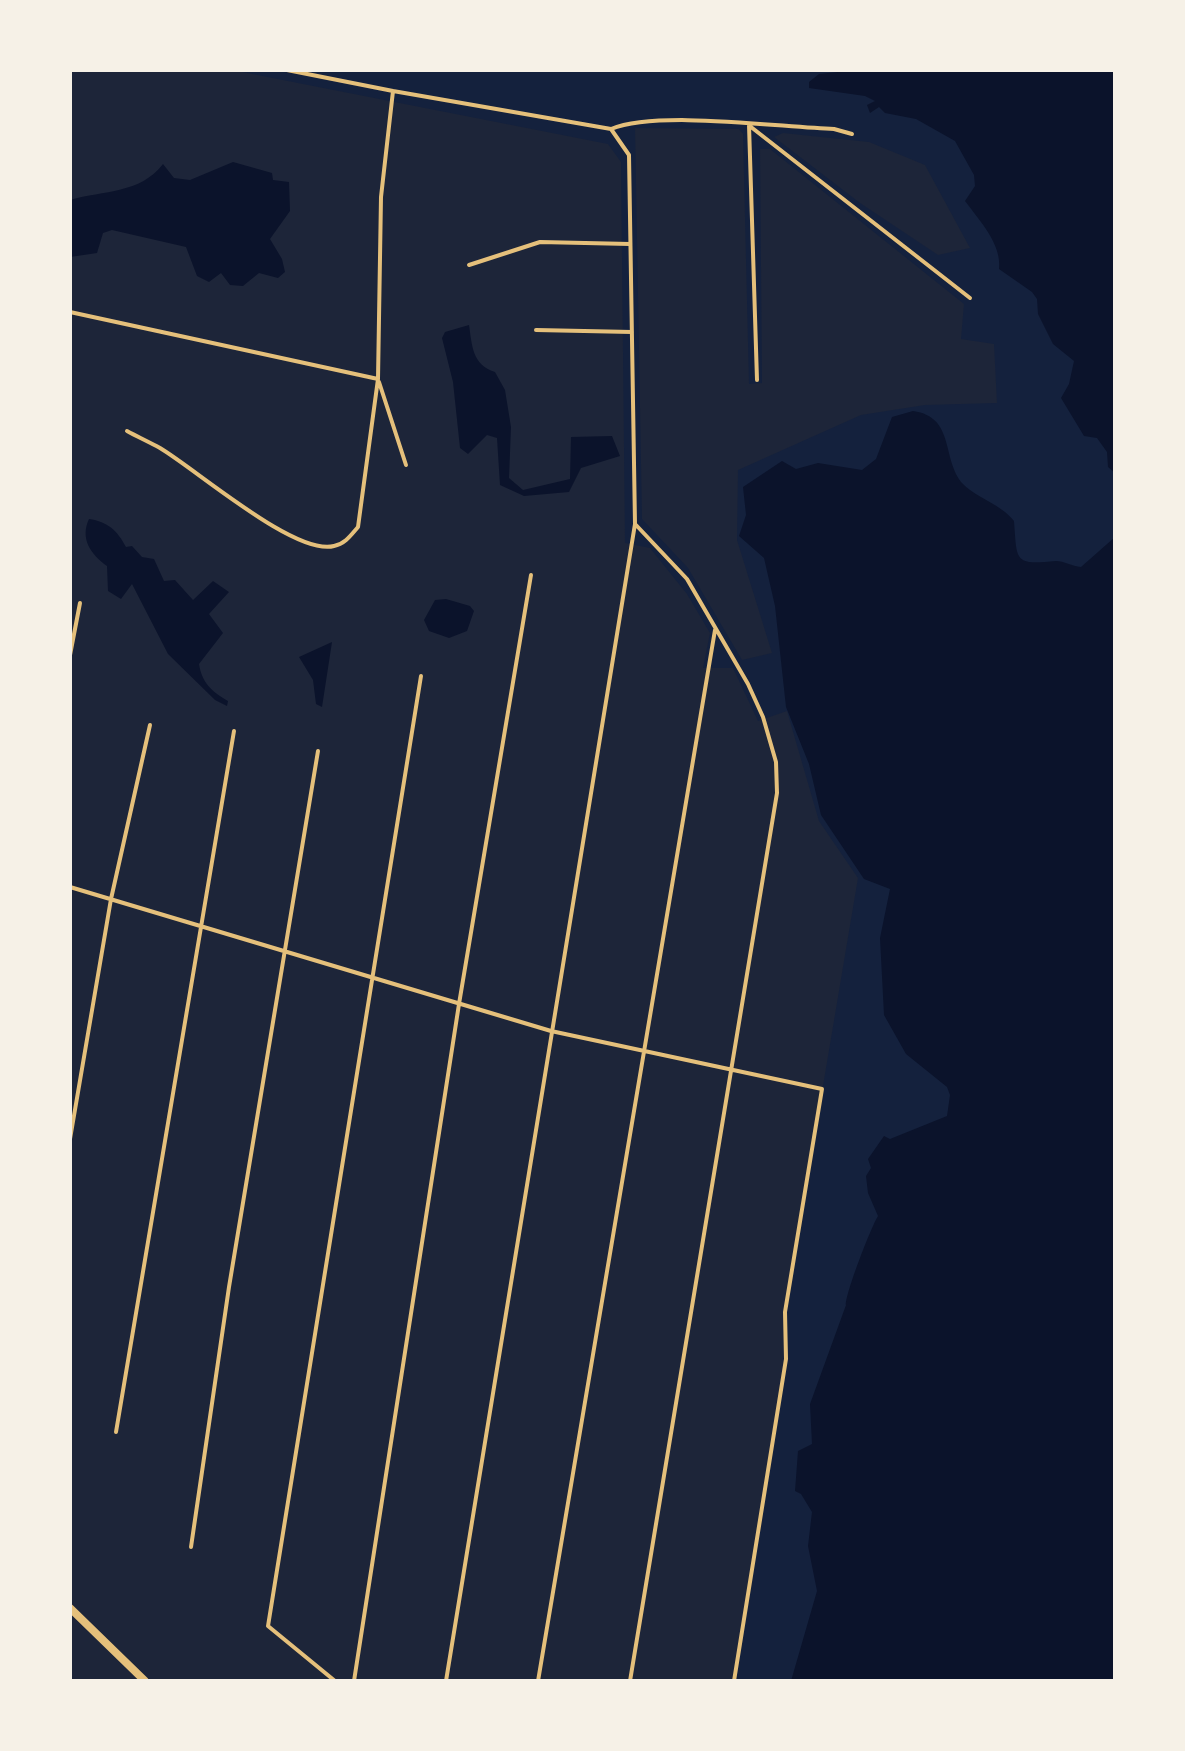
<!DOCTYPE html>
<style>
body{margin:0}
#map{position:relative;width:1185px;height:1751px;overflow:hidden;background:#14213d;font-family:Lora,serif}
canvas{display:block}
.frame{position:absolute;inset:0;border:72px solid #f6f1e7;pointer-events:none}
</style>
<div id="map">
<canvas width="1185" height="1751"></canvas>
<div class="frame"></div>
</div>
<script>
const ctx = document.querySelector('canvas').getContext('2d');
ctx.lineJoin = 'round';
function fill(path, color) {
  ctx.fillStyle = color;
  ctx.fill(path, 'evenodd');
}
function strokePath(path, color, width, dash) {
  ctx.strokeStyle = color;
  ctx.lineWidth = width;
  ctx.lineCap = dash ? 'butt' : 'round';
  ctx.setLineDash(dash || []);
  ctx.stroke(path);
}
fill(new Path2D(`
 M 70,70 L 232,70 L 608,144 L 621,162 L 625,543 L 650,548 L 687,594 L 710,633 L 703,668 L 733,668 L 758,721 L 787,711 L 819,821 L 858,878 L 785,1312 L 786,1359 L 734,1681 L 70,1681 Z
 M 635,128 L 739,129 L 743,134 L 749,384 L 762,383 L 760,149 L 770,149 L 964,304 L 961,339 L 994,344 L 997,403 L 925,405 L 861,415 L 738,470 L 737,540 L 772,653 L 742,660 L 688,568 L 642,519 Z
 M 783,133 L 869,142 L 925,165 L 970,248 L 938,255 L 860,203 L 774,137 Z`), '#1d2539');
fill(new Path2D(`
 M 856,70 L 1115,70 L 1115,473 L 1108,467 L 1107,452 L 1097,438 L 1084,436 L 1061,398 L 1069,384 L 1074,361 L 1053,344 L 1038,314 L 1037,299 L 1032,292 L 999,269 C 1002,244 979,220 965,201 L 975,186 L 974,175 L 955,141 L 916,119 L 885,113 L 879,107 L 870,113 L 867,105 L 875,101 L 865,96 L 809,88 L 809,82 L 819,74 Z
 M 233,162 L 272,173 L 273,180 L 289,182 L 290,211 L 270,239 L 282,259 L 285,272 L 278,278 L 259,273 L 243,286 L 230,285 L 221,273 L 209,282 L 197,276 L 186,247 L 112,230 L 103,233 L 97,253 L 70,257 L 70,200 C 104,190 140,194 163,164 L 174,178 L 190,180 Z
 M 469,325 C 472,345 472,365 495,372 L 505,390 L 511,427 L 509,478 L 523,490 L 570,479 L 571,437 L 612,436 L 620,456 L 581,468 L 569,492 L 524,496 L 500,485 L 497,438 L 487,435 L 468,454 L 460,448 L 453,382 L 442,338 L 445,332 Z
 M 913,411 C 956,417 941,460 963,484 C 978,499 1001,504 1014,521 C 1017,562 1014,565 1056,561 C 1064,561 1072,566 1081,567 L 1115,537 L 1115,1681 L 791,1681 L 817,1591 L 808,1546 L 812,1512 L 801,1494 L 795,1491 L 798,1451 L 812,1444 L 810,1404 L 846,1305 C 845,1295 871,1227 878,1216 L 868,1193 L 866,1176 L 871,1168 L 868,1159 L 884,1136 L 890,1139 L 947,1116 L 950,1095 L 947,1087 L 906,1054 L 884,1015 L 880,938 L 890,889 L 864,879 L 821,815 L 809,764 L 786,707 L 775,606 L 764,558 L 739,536 L 746,515 L 743,487 L 782,461 L 796,469 L 818,463 L 862,470 L 876,459 L 892,417 Z
 M 89,519 C 108,522 117,530 126,547 L 132,546 L 142,557 L 154,559 L 164,581 L 175,580 L 193,600 L 213,581 L 229,592 L 209,614 L 223,633 L 199,664 C 202,683 212,692 228,701 L 227,706 L 215,700 L 168,654 L 132,584 L 121,599 L 108,591 L 107,566 C 90,554 80,538 89,519 Z
 M 446,599 L 470,606 L 474,611 L 467,631 L 449,638 L 429,631 L 424,620 L 435,600 Z
 M 332,642 L 322,707 L 316,704 L 313,680 L 299,657 Z`), '#0b132b');
strokePath(new Path2D(`
 M 393,91 L 611,129 C 658,110 778,127 834,129 L 852,134
 M 749,125 L 757,380
 M 751,127 L 970,298
 M 469,265 L 540,242 L 630,244
 M 70,312 L 378,379 L 381,197 L 393,91 L 287,70
 M 536,330 L 632,332
 M 379,382 L 406,465
 M 127,431 C 138,437 149,442 160,448 C 197,470 295,556 334,546 C 345,544 351,535 358,527 L 378,379
 M 70,655 L 80,603
 M 70,887 L 551,1031 L 822,1089 L 785,1312 L 786,1359 L 734,1681
 M 70,1139 L 111,899 L 150,725
 M 116,1432 L 234,731
 M 191,1547 L 229,1287 L 318,751
 M 335,1681 L 268,1626 L 421,676
 M 354,1681 L 459,1004 L 531,575
 M 446,1681 L 635,524 L 629,155 L 611,129
 M 538,1681 L 715,630
 M 630,1681 L 777,793 L 776,762 L 763,717 L 748,684 L 687,579 L 636,525`), '#e5c07b', 4);
strokePath(new Path2D(`
 M 70,1608 L 145,1681`), '#e5c07b', 8);
</script>
